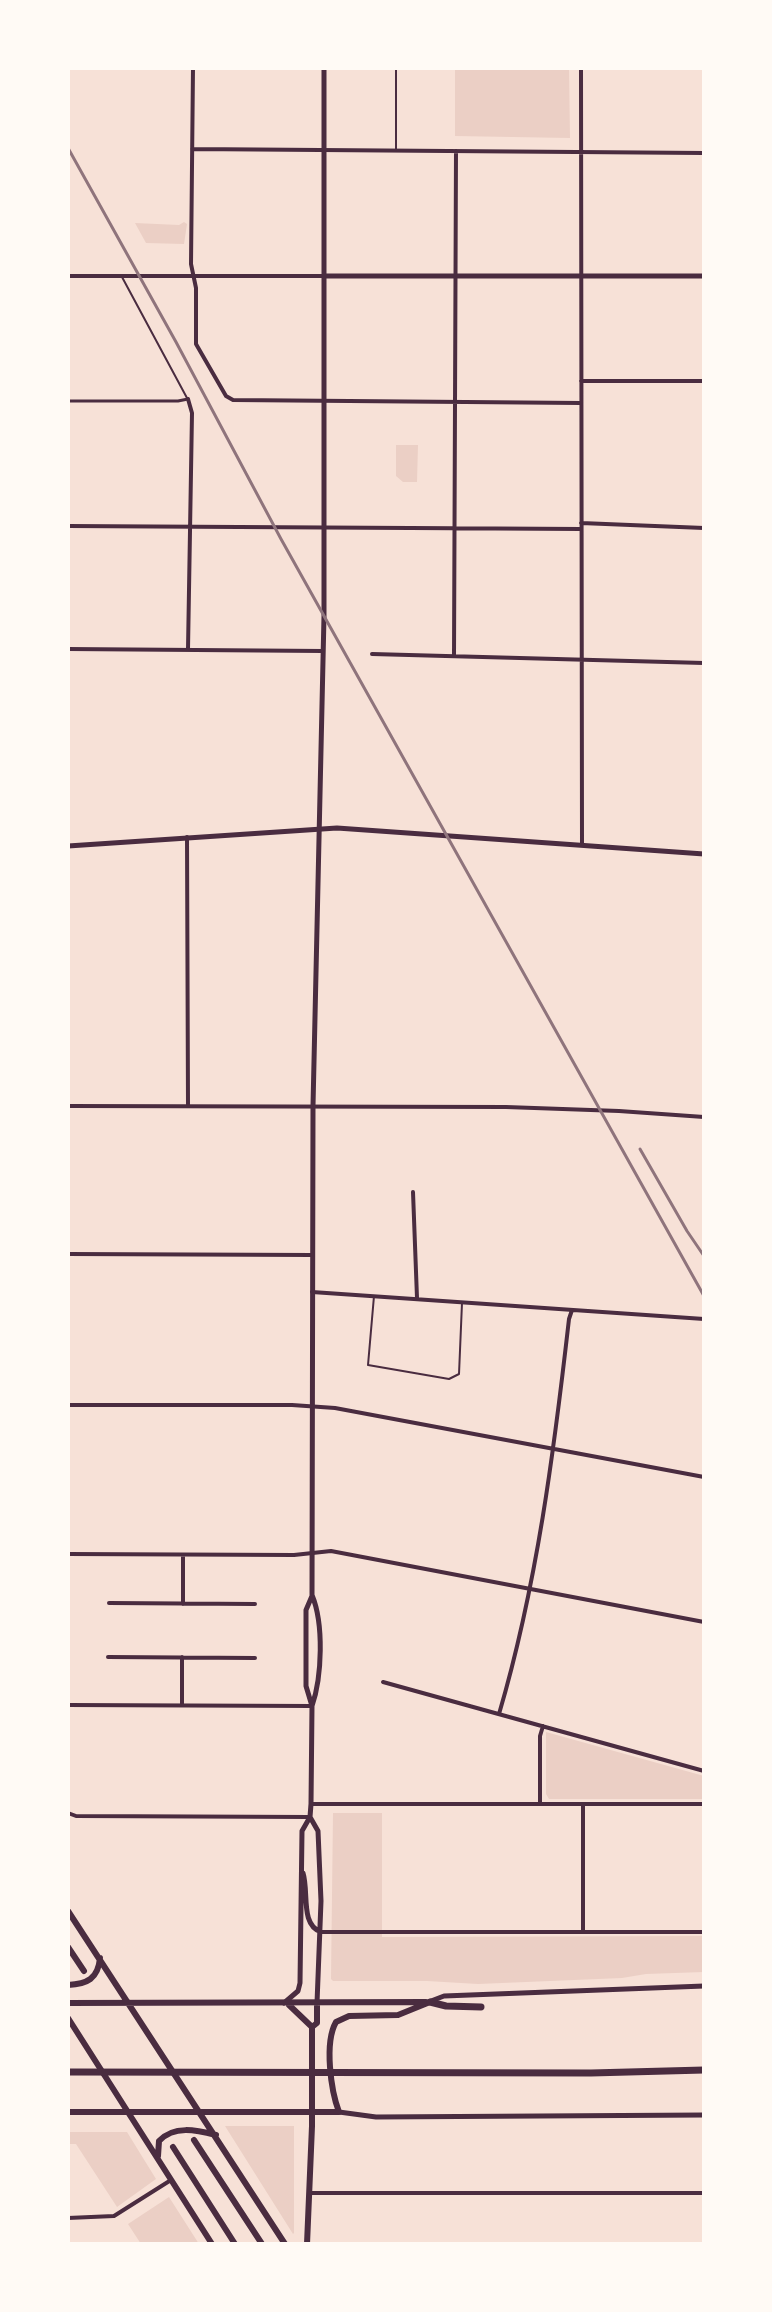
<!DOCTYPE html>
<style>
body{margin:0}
#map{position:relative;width:772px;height:2312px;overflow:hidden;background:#f7e1d7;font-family:"Zilla Slab",serif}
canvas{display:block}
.frame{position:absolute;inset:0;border:70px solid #fffaf5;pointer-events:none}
</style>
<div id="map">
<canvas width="772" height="2312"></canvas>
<div class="frame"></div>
</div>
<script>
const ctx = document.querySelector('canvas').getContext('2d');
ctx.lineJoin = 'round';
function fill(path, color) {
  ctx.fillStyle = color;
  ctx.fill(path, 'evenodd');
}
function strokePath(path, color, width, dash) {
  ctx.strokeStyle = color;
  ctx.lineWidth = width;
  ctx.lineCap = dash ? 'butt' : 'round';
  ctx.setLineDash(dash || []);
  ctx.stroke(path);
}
fill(new Path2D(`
 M 455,68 L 569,68 L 570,138 L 455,136 Z
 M 184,222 L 187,224 L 184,244 L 146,243 L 135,223 L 179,225 Z
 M 396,445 L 418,445 L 417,482 L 403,482 L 396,476 Z
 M 546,1732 L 704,1776 L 704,1799 L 549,1799 L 546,1794 Z
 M 333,1813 L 382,1813 L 382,1937 L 704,1936 L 704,1972 L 646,1974 L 622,1978 L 478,1984 L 427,1981 L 333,1981 L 331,1979 Z
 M 225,2126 L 294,2126 L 294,2233 L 293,2234 Z
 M 68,2132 L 127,2132 L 156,2179 L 117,2207 L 76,2144 L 68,2144 Z
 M 169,2197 L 199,2244 L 141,2244 L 128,2224 Z`), '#ebcfc5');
strokePath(new Path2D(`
 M 396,151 L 396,68
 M 122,277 L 187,398
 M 374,1296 L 368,1365 L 449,1379 L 459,1374 L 462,1303`), '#4a2c40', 2);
strokePath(new Path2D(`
 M 68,401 L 178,401 L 188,399`), '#4a2c40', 3);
strokePath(new Path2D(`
 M 193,68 L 191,264 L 196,288 L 196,344 L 226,396 L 233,400 L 581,403
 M 581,68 L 582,844
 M 192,149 L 704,153
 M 68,276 L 324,276
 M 581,381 L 704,381
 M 188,399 L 192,413 L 188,649
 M 581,523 L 704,528
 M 68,526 L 581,529
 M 68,649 L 323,651
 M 372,654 L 704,663
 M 454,656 L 456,151
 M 187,837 L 188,1106
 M 68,1106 L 506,1107 L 619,1111 L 704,1117
 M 413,1192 L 417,1298
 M 68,1254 L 312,1255
 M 312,1292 L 704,1319
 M 68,1405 L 292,1405 L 335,1408 L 704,1477
 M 68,1554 L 294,1555 L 331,1551 L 704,1622
 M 183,1555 L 183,1604
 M 109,1603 L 255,1604
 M 108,1657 L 255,1658
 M 383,1682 L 704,1771
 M 68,1705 L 312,1706
 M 182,1705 L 182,1657
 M 499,1714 C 537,1585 554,1451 569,1319 L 572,1310
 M 311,1804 L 704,1804
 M 540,1804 L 540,1736 L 543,1726
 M 583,1804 L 583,1932
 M 68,1813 L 76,1816 L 309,1817
 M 321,1932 L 704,1932
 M 309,2193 L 704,2193
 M 68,2218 L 114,2216 L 171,2180`), '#4a2c40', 4);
strokePath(new Path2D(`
 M 324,276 L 704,276
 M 68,846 L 337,828 L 704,854`), '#4a2c40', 5);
strokePath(new Path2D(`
 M 312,1706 C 322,1677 324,1624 312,1595 L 313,1106 L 324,616 L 324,68
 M 310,1817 L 318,1831 L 321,1901 L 317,2003
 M 303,1873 C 309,1892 300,1925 321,1932
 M 431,2001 L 444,1996 L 704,1986
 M 284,2003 L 298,1991 L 300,1983 L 302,1831 L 310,1817 L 311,1804 L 312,1706 L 306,1686 L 306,1610 L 312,1596
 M 339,2112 L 376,2117 L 704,2115`), '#4a2c40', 5);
strokePath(new Path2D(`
 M 68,1911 L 285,2244
 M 68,1947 L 84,1971
 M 68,1985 C 87,1984 98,1979 100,1958
 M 68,2003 L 426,2002
 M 289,2005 L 312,2027
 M 68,2018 L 212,2244
 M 68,2112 L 339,2112 C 331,2091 324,2043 336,2022 L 349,2016 L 398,2015 L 430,2002
 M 194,2140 L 262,2244
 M 173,2147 L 235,2244
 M 158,2156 L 159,2141 C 174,2125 196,2130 216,2135
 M 307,2244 L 312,2126 L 312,2027 L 317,2023 L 317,2004`), '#4a2c40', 6);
strokePath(new Path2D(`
 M 430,2002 L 446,2006 L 481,2007
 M 68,2072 L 591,2073 L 704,2070`), '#4a2c40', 7);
strokePath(new Path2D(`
 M 68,148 L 176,342 L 281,539 L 704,1296
 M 640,1149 L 687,1231 L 704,1256`), '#8f747c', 3);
</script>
